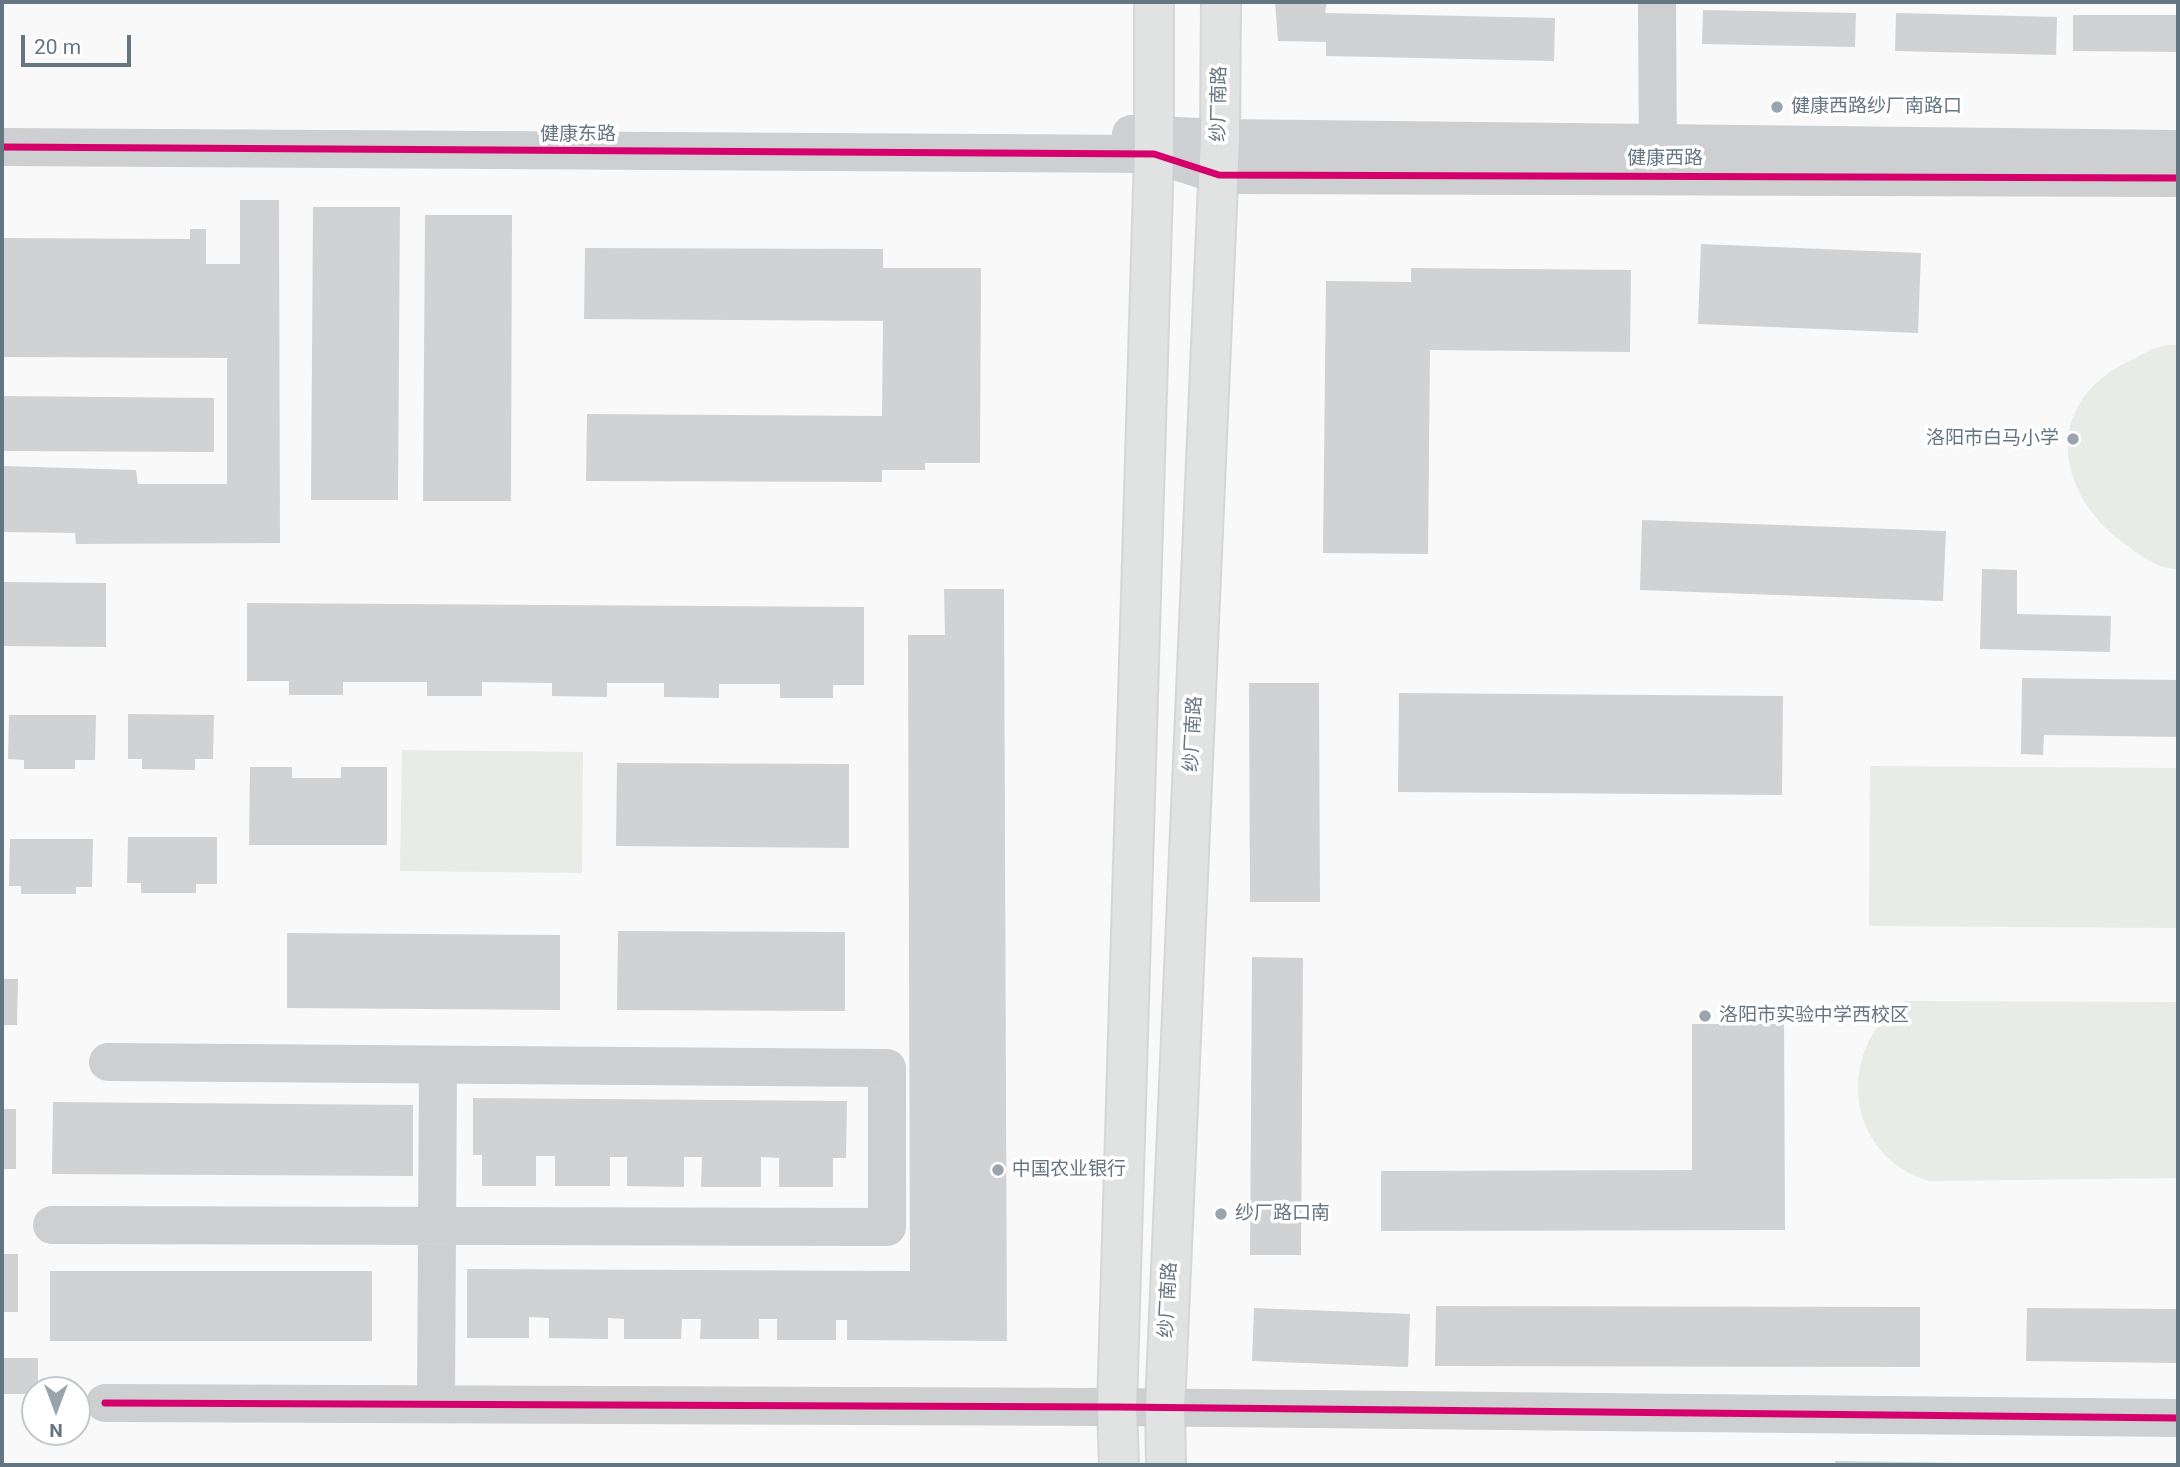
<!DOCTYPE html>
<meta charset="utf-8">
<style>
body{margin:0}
#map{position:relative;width:2180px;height:1467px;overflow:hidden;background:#f9f9f9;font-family:Roboto,sans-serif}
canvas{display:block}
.frame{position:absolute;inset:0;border:4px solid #657683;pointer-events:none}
.north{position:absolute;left:21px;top:1376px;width:70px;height:70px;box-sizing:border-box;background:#fff;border:2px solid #c1c8cd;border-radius:50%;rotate:180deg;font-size:19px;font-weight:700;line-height:28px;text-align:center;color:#657683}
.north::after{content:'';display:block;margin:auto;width:24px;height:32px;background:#99a4ac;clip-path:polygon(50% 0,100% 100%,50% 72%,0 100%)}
.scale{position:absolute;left:21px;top:35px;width:110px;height:32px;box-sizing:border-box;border:4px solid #657683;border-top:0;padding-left:9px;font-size:21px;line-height:24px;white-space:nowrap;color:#657683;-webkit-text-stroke:5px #fff;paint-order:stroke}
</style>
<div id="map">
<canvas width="2180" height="1467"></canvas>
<div class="frame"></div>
<div class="north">N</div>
<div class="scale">20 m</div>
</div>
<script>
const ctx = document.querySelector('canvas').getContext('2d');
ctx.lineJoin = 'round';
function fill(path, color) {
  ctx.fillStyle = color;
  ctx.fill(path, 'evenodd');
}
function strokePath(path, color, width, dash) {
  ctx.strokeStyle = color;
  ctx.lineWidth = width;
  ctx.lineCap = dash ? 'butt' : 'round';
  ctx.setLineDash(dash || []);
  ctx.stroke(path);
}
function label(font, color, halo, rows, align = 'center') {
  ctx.font = font + ' Roboto,"Noto Sans SC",sans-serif';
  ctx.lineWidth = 7;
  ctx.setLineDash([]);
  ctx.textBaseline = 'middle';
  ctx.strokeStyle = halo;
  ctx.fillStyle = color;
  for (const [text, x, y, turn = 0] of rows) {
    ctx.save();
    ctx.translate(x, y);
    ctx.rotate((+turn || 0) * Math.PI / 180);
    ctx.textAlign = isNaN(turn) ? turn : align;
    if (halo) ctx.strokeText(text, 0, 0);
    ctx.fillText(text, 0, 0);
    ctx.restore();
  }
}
fill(new Path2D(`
 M 2178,345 L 2178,569 C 2157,569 2143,557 2126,545 C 2055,494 2041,404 2129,361 C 2147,352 2157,344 2178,345 Z
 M 402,750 L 583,752 L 582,873 L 400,871 Z
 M 1870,766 L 2178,768 L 2178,928 L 1869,926 Z
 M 1905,1001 L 2178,1002 L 2178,1178 L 1928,1181 C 1845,1155 1834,1048 1905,1001 Z`), '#e8ebe6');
fill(new Path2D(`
 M 1275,2 L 1327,2 L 1325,13 L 1555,18 L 1554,61 L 1326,56 L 1326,42 L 1278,41 Z
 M 1703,10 L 1856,13 L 1855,47 L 1702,44 Z
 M 1896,13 L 2057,17 L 2056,55 L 1895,51 Z
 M 2073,15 L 2178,15 L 2178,52 L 2073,51 Z
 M 240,200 L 279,200 L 280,543 L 76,544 L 75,533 L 2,532 L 2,466 L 136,470 L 138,484 L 227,484 L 227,358 L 2,357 L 2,238 L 190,239 L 190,229 L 206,229 L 206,264 L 240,264 Z
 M 313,207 L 400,207 L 398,500 L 311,500 Z
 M 425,215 L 512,215 L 511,501 L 423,501 Z
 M 1701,244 L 1921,253 L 1918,333 L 1698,324 Z
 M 585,248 L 883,249 L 883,268 L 981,268 L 980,463 L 925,463 L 925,470 L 882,470 L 882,482 L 586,481 L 587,414 L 882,416 L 883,321 L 584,319 Z
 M 1411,268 L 1631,270 L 1630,352 L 1430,350 L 1428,554 L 1323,553 L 1326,281 L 1411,282 Z
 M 2,396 L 214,398 L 214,452 L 2,451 Z
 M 1642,520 L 1946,531 L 1943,601 L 1640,590 Z
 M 1982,569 L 2017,570 L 2017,614 L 2111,616 L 2110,652 L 1980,649 Z
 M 2,582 L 106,583 L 106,647 L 2,646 Z
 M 944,589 L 1004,589 L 1007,1341 L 847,1340 L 847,1320 L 836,1320 L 836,1340 L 777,1340 L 777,1319 L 759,1319 L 759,1339 L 700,1339 L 701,1319 L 682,1319 L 681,1339 L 624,1339 L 624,1319 L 608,1318 L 608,1339 L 549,1338 L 549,1318 L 529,1317 L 529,1338 L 467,1338 L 467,1269 L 910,1271 L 908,635 L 945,635 Z
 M 247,603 L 864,607 L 864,685 L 833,685 L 833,698 L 780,698 L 780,684 L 719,684 L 719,698 L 664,697 L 664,683 L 607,683 L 607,697 L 552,696 L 552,683 L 482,682 L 482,696 L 427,696 L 427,682 L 343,682 L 343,695 L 289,695 L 289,681 L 247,681 Z
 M 2022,678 L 2178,680 L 2178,737 L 2044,735 L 2043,755 L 2021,754 Z
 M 1249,683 L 1319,683 L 1320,902 L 1250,902 Z
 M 1399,693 L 1783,696 L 1782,795 L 1398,792 Z
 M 128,714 L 214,715 L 213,759 L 195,759 L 195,770 L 142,769 L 142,759 L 128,759 Z
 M 9,715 L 96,715 L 95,760 L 75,760 L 75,769 L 24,769 L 24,760 L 8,759 Z
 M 617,763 L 849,764 L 849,848 L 616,846 Z
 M 250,767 L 292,767 L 292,778 L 341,778 L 341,767 L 387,767 L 387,845 L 249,845 Z
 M 128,837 L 217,837 L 217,884 L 196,884 L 196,893 L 141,893 L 141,883 L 127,883 Z
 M 10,839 L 93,839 L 92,887 L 76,887 L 76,894 L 21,894 L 21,886 L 9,886 Z
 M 618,931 L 845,932 L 845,1011 L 617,1010 Z
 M 287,933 L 560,935 L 560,1010 L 287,1008 Z
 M 1252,957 L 1303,958 L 1301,1255 L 1250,1255 Z
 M 2,979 L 18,979 L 17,1025 L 2,1025 Z
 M 1692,1024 L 1784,1024 L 1785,1230 L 1381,1231 L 1381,1171 L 1692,1170 Z
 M 473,1098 L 847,1101 L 846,1158 L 833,1158 L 833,1187 L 779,1187 L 779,1158 L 761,1157 L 761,1187 L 701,1187 L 702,1157 L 684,1157 L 684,1187 L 627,1186 L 627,1157 L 610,1157 L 610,1186 L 555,1186 L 555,1156 L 536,1156 L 536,1186 L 482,1186 L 482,1155 L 473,1155 Z
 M 53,1102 L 413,1105 L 413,1176 L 52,1174 Z
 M 2,1109 L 16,1109 L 16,1169 L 2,1169 Z
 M 2,1254 L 18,1254 L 18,1312 L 2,1312 Z
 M 50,1271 L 372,1271 L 372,1341 L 50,1341 Z
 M 1436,1306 L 1920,1307 L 1920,1367 L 1435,1366 Z
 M 1254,1308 L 1410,1314 L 1408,1367 L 1252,1361 Z
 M 2027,1308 L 2178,1309 L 2178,1363 L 2026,1361 Z
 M 2,1358 L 38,1358 L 38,1390 L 35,1394 L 2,1394 Z
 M 1835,1461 L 1967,1463 L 1967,1465 L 1835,1465 Z`), '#d0d2d3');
const major = new Path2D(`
 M 1119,1465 L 1117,1407 L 1154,154 L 1154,2
 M 1166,1465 L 1165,1407 L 1220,138 L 1221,2`);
strokePath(major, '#d5d6d7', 42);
strokePath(new Path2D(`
 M 1657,2 L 1658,166
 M 1131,134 L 1220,138 L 2178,149
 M 2,147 L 1154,154 L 1219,175 L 2178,178
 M 52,1225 L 887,1227 L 887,1068 L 108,1062
 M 105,1403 L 1117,1407 L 2178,1418
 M 436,1404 L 438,1065`), '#cecfd0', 38);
strokePath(major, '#e1e2e2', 38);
strokePath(new Path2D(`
 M 2,147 L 1154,154 L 1219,175 L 2178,178
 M 105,1403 L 1117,1407 L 2178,1418`), '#d6006c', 7);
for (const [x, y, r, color] of [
 [1777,107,7,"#99a4ac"],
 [2073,439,7,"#99a4ac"],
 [1705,1016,7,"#99a4ac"],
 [998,1170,7,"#99a4ac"],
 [1221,1214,7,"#99a4ac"]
]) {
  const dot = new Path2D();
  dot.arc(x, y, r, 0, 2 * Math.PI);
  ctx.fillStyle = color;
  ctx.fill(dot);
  strokePath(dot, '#fff', 2.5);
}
label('19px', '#657683', '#fff', [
 ["纱厂南路",1220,104,-89],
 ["健康东路",578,135],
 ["健康西路",1665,159],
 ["纱厂南路",1194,734,-87],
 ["纱厂南路",1169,1300,-87]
]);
label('19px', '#657683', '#fff', [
 ["健康西路纱厂南路口",1791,107],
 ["洛阳市白马小学",2059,439,"right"],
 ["洛阳市实验中学西校区",1719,1016],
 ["中国农业银行",1012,1170],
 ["纱厂路口南",1235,1214]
], 'left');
</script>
